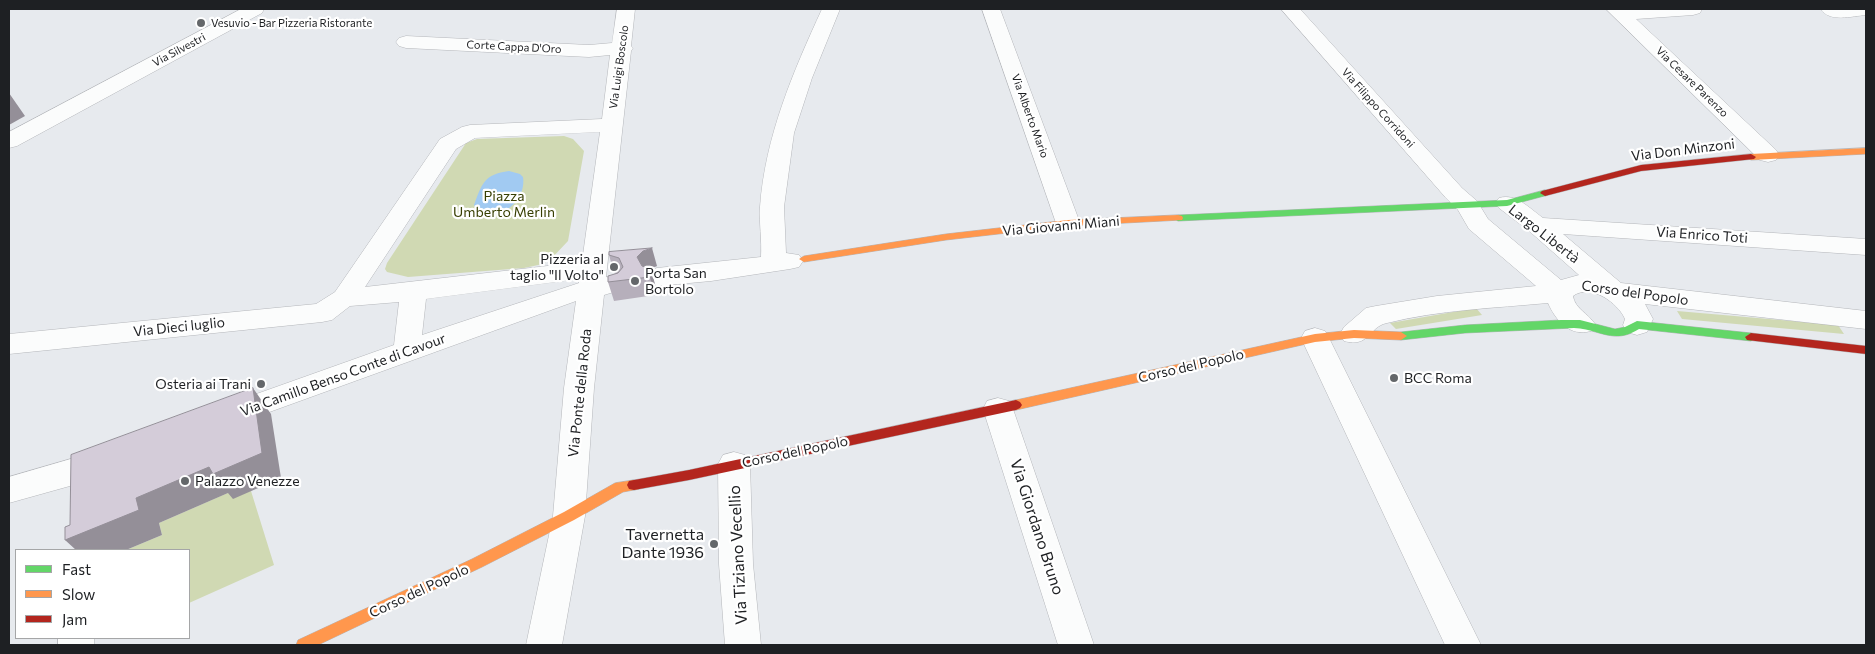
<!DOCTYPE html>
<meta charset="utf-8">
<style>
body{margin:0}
#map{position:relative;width:1875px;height:654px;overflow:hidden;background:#e7eaee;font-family:Commissioner,sans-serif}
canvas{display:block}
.frame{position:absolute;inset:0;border:10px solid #1e2023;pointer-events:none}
.legend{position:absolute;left:15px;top:549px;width:175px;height:90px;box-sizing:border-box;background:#fff;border:1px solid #a5a6a7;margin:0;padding:6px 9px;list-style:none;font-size:15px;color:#1e2023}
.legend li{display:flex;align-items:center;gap:10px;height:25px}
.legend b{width:25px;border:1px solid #a5a6a7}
</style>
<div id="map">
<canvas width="1875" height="654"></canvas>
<div class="frame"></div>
<ul class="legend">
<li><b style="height:6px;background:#63d668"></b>Fast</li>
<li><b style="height:6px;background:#ff974d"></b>Slow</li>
<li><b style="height:6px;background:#b3261e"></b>Jam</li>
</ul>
</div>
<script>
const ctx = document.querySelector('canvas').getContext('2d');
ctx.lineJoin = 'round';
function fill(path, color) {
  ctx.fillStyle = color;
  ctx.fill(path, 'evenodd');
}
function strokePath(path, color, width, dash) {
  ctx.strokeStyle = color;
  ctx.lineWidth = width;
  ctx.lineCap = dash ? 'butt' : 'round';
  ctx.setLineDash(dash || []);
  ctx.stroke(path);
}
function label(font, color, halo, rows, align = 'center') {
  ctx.font = font + ' Commissioner,sans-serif';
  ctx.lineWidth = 4.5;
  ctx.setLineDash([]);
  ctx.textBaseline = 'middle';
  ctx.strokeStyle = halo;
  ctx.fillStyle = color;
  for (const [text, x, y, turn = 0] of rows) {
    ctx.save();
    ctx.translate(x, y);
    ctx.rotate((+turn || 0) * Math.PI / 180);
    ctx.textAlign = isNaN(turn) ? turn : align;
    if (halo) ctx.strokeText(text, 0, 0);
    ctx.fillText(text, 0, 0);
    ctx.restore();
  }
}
fill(new Path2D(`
 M 564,136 L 573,139 L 584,151 L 568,241 L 551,259 L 543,264 L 524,268 L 408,277 L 387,272 L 385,269 L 387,263 L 466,143 L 477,139 Z
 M 1476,308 L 1482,315 L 1396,329 L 1390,323 Z
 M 1677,311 L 1838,325 L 1844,334 L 1682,319 Z
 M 251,491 L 274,565 L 189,603 L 189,550 L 126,550 L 162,535 L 159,523 L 230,492 Z`), '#d0d9b3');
fill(new Path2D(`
 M 509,171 L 520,174 L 523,177 C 527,201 498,225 476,209 L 474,205 C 482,184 484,174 509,171 Z`), '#a1caf2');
const street = new Path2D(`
 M 241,9 L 264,9 L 262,13 L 17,146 L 9,148 L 9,132 Z
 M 617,9 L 635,9 L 631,46 L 633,48 L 631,51 L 606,277 L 617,279 L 621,285 L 617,291 L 604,295 L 594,388 L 585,516 L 562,645 L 526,645 L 553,516 L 564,388 L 576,301 L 228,427 L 217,424 L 213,416 L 217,408 L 394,345 L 399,302 L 350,306 L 332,320 L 322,322 L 9,354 L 9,334 L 316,304 L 335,292 L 440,139 L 462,127 L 470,125 L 602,119 L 610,55 L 589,57 L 406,48 L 399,46 L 396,42 L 399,38 L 406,36 L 589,45 L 612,43 ZM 600,132 L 582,262 L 365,287 L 456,149 L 475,138 ZM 579,279 L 579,283 L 422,335 L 426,299 Z
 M 822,9 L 840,9 L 812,78 L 794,133 L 784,207 L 786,253 L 799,255 L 803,261 L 799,267 L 790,269 L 711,281 L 657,286 L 648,283 L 644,277 L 648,271 L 657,268 L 761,257 C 762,240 759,223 760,207 C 765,137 793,72 822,9 Z
 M 982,9 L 1000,9 L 1080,223 L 1077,228 L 1068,231 L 1059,228 L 1056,223 Z
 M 1281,9 L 1300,9 L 1462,188 L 1477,201 L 1488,219 L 1561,280 L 1579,275 L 1528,230 L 1499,208 L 1495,203 L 1499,198 C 1516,193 1529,208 1543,218 L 1866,239 L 1866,255 L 1563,234 L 1621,283 L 1866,311 L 1866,329 L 1645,304 L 1653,319 L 1647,332 L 1637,335 L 1627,332 L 1623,325 L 1625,319 C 1618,303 1591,283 1573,296 C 1575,309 1588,313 1595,324 L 1591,331 C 1570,337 1556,321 1548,303 C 1494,308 1439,310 1387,323 C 1368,327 1370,348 1344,341 L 1340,334 L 1344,327 L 1366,308 L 1376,306 L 1437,296 L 1536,286 L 1469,229 L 1458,210 L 1446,198 Z
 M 1606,9 L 1702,9 L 1700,13 L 1693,15 L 1636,19 L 1776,150 L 1779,155 L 1776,160 L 1768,162 L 1760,160 Z
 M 1821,9 L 1866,9 L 1866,15 C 1852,16 1829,23 1821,9 Z
 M 1315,328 L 1325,331 L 1329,338 L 1481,645 L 1445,645 L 1301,338 L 1305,331 Z
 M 998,398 L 1009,401 L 1013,409 L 1094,645 L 1058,645 L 983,409 L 987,401 Z
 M 105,449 L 116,452 L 121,461 L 116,470 L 77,484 L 9,503 L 9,477 Z
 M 734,452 L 745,455 L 750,464 L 753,564 L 761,645 L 725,645 L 719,564 L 718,464 L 723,455 Z
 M 58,638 L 94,638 L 94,645 L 58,645 Z`);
const fast = new Path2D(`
 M 1545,190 L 1548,191 L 1550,193 L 1548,195 L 1507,206 L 1178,221 L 1173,218 L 1178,215 L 1507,200 Z
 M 1561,320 L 1580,320 L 1615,329 L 1625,327 L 1637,321 L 1751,333 L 1757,337 L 1751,341 L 1639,329 C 1614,345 1599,329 1574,328 L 1465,333 L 1401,340 L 1395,336 L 1401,332 L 1465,325 Z`);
const slow = new Path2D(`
 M 1866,148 L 1866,154 L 1751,160 L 1746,157 L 1751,154 Z
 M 1178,215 L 1182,216 L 1183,218 L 1182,220 L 1068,226 L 946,240 L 804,262 L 799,259 L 804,256 L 946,234 L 1068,220 Z
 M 1354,330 L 1401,332 L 1407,336 L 1401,340 L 1354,338 L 1315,342 L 1016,410 L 1012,408 L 1010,405 L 1012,402 L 1016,400 L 1315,334 Z
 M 634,480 L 639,481 L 641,485 L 639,489 L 623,492 L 574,520 L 482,567 L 318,645 L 296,645 L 298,640 L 472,559 L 564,512 L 615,483 Z`);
const jam = new Path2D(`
 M 1751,154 L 1756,157 L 1754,159 L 1641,171 L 1545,196 L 1540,193 L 1542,191 L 1641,165 Z
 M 1751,333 L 1866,346 L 1866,354 L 1747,340 L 1745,337 Z
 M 1016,400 L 1020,402 L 1022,405 L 1020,408 L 1016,410 L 689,480 L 634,490 L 629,489 L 627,485 L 629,481 L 634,480 L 689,470 Z`);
strokePath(street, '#b4b6ba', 1);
strokePath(fast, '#b4b6ba', 1);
strokePath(slow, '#b4b6ba', 1);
strokePath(jam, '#b4b6ba', 1);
fill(street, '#fbfcfc');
fill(fast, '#63d668');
fill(slow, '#ff974d');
fill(jam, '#b3261e');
fill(new Path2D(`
 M 609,255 L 657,266 L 650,269 L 656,288 L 655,295 L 614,301 L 608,282 L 616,274 L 614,273 Z`), '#b6afbb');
fill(new Path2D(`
 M 9,93 L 25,116 L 9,125 Z
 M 652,248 L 657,266 L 647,269 L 642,276 L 637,257 L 643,251 Z
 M 651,269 L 656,288 L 655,295 L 650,277 Z
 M 253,388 L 271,414 L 281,478 L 233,499 L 228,493 L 159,523 L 162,535 L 126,550 L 76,550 L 65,540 L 136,498 Z`), '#948f98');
const building = new Path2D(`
 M 652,248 L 643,251 L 637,257 L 642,266 L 651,269 L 650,277 L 608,282 L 608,276 L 618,273 L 623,267 L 619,258 L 609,255 L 609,252 Z
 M 253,388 L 262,453 L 213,474 L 209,467 L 136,498 L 139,510 L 65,540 L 65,527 L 70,525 L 71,455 Z`);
fill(building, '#d4ccd9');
strokePath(building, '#948f98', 1);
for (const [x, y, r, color] of [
 [201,23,5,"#64676a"],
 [614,267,5,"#64676a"],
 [635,281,5,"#64676a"],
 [1394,378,5,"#64676a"],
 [261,384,5,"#64676a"],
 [185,481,5,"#64676a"],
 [714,544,5,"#64676a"]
]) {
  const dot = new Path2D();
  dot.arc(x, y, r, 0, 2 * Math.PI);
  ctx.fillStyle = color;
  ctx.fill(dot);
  strokePath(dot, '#fff', 2);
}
label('11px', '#1e2023', '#fff', [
 ["Vesuvio - Bar Pizzeria Ristorante",211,23]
], 'left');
label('11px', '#1e2023', '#fff', [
 ["Corte Cappa D'Oro",514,47,3],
 ["Via Silvestri",179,50,-28],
 ["Via Luigi Boscolo",619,67,-82],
 ["Via Cesare Parenzo",1692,82,44],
 ["Via Filippo Corridoni",1378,108,48],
 ["Via Alberto Mario",1030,116,70]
]);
label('14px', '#1e2023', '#fff', [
 ["Via Don Minzoni",1683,150,-7],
 ["Via Giovanni Miani",1061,226,-5],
 ["Largo Libertà",1544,234,38],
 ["Via Enrico Toti",1702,235,4],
 ["Corso del Popolo",1635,293,8],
 ["Via Dieci luglio",179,327,-6],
 ["Corso del Popolo",1191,366,-13],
 ["Via Camillo Benso Conte di Cavour",343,375,-20],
 ["Via Ponte della Roda",580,393,-84],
 ["Corso del Popolo",795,452,-12],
 ["Corso del Popolo",419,591,-25]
]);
label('14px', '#383f03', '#fff', [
 ["Piazza",504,196],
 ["Umberto Merlin",504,212]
]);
label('14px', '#1e2023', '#fff', [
 ["Pizzeria al",604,259,"right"],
 ["taglio \"Il Volto\"",604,275,"right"],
 ["Porta San",645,273],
 ["Bortolo",645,289],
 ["BCC Roma",1404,378],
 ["Osteria ai Trani",251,384,"right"],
 ["Palazzo Venezze",195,481]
], 'left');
label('16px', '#1e2023', '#fff', [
 ["Via Giordano Bruno",1037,527,72],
 ["Via Tiziano Vecellio",738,555,-93]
]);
label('16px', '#1e2023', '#fff', [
 ["Tavernetta",704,535],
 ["Dante 1936",704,553]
], 'right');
</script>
